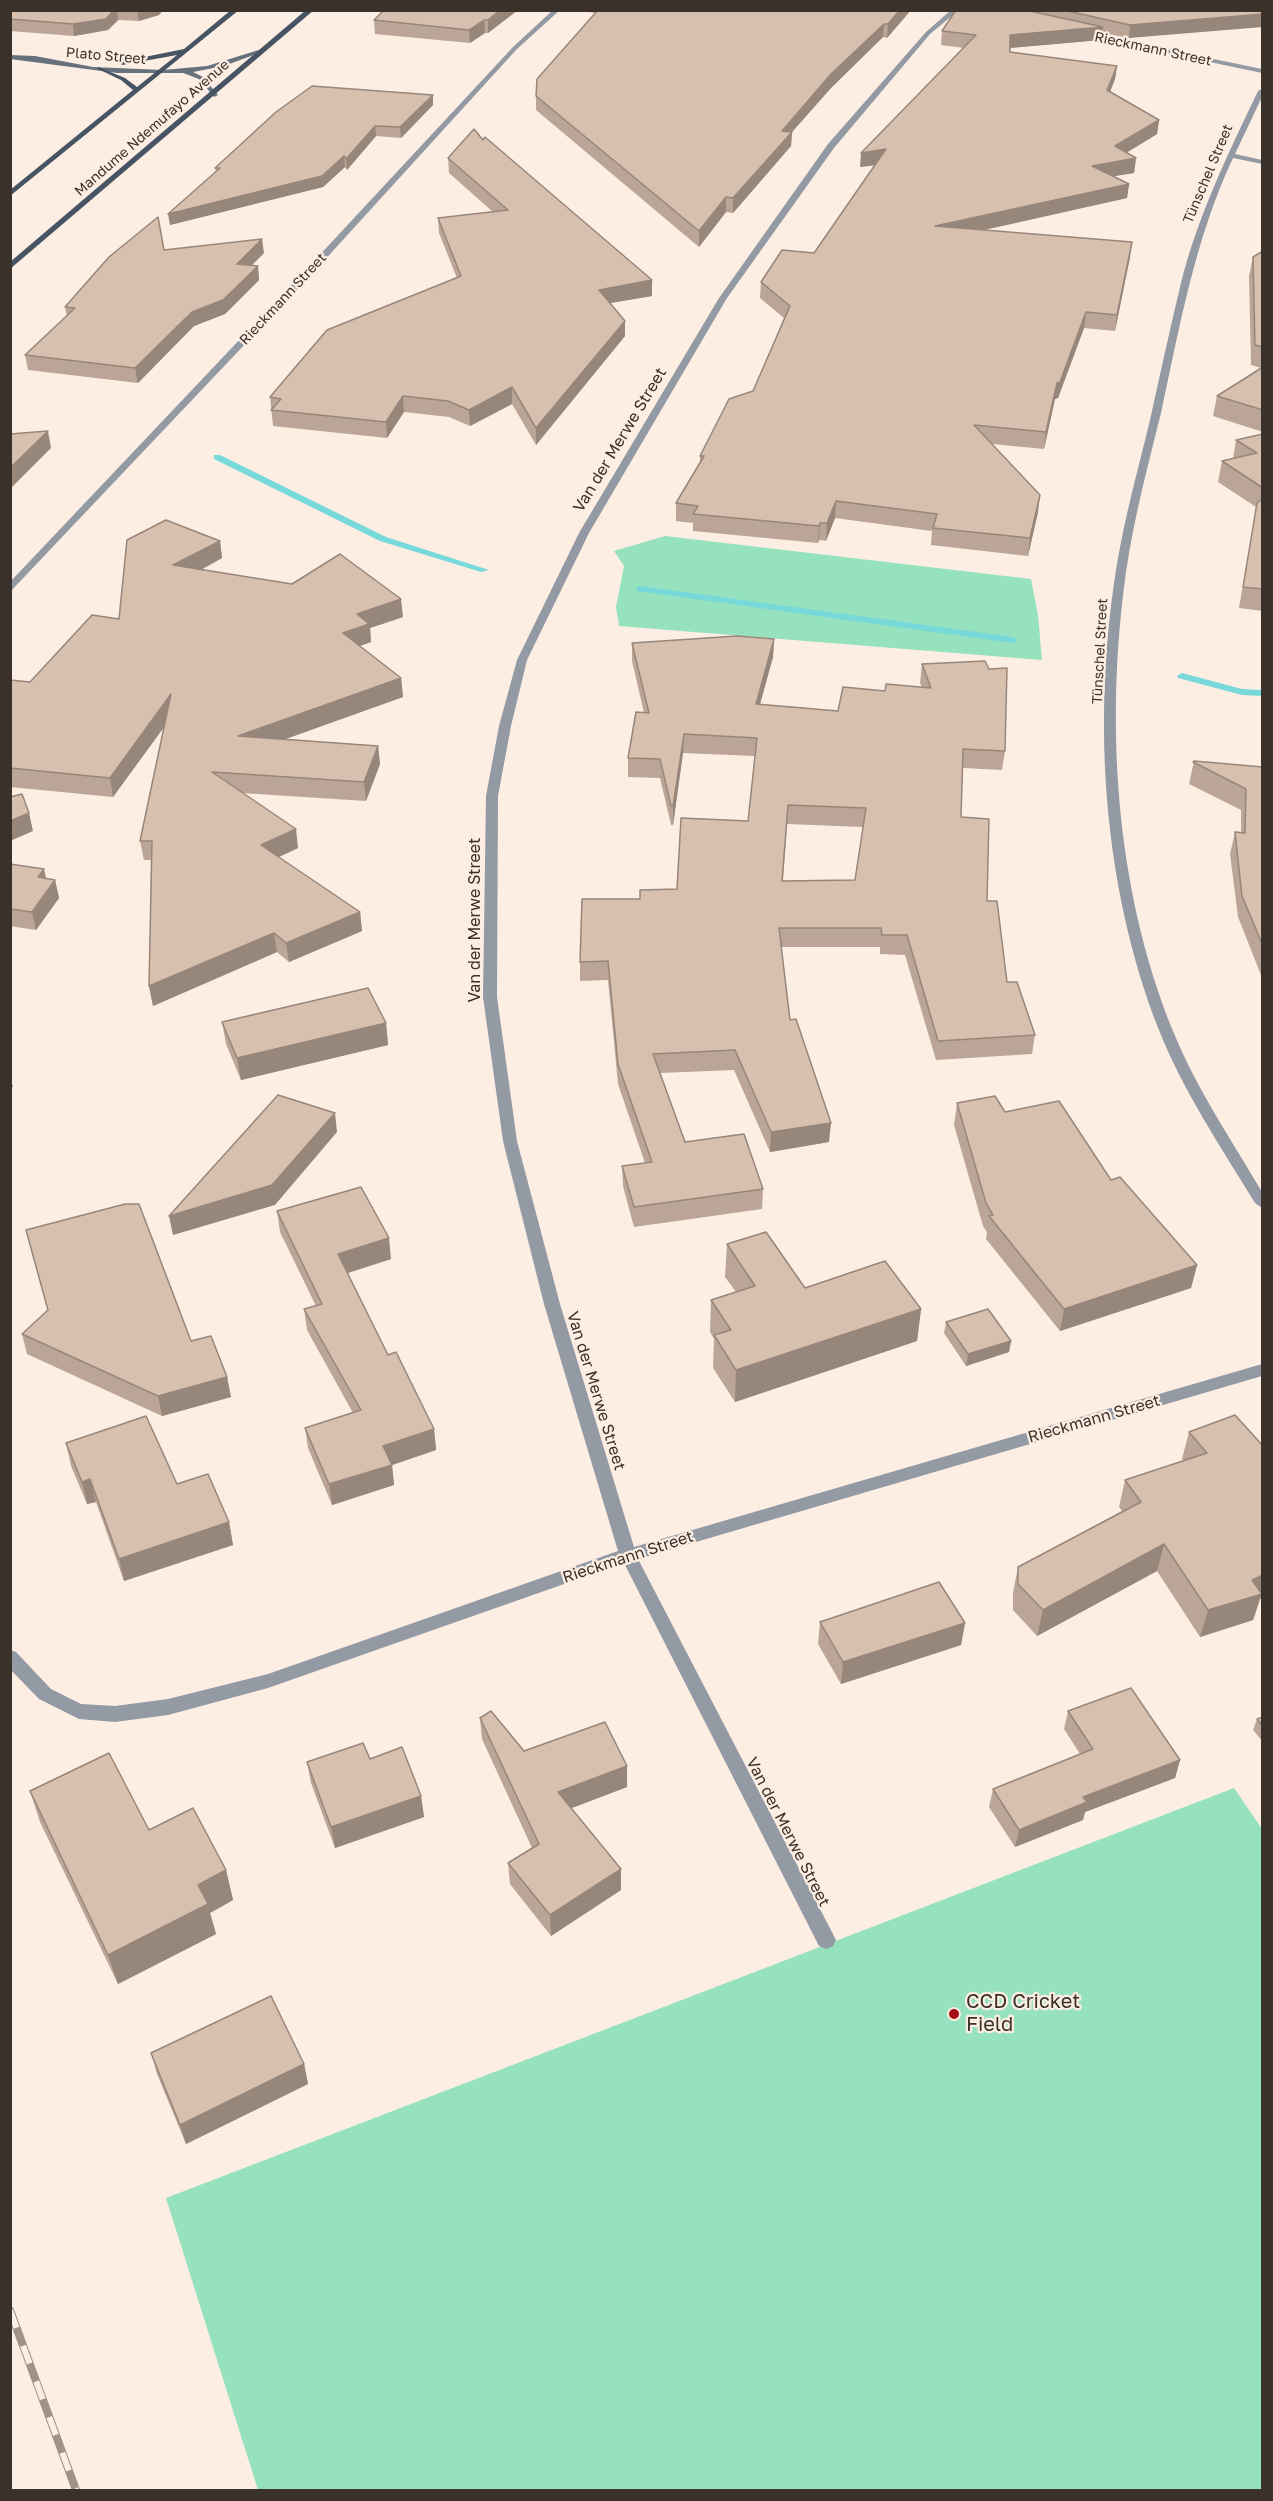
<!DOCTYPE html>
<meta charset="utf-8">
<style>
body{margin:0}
#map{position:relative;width:1273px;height:2501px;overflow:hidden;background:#fdeee3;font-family:"Golos Text",sans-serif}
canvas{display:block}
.frame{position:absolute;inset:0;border:12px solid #3a312a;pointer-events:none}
</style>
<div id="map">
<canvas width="1273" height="2501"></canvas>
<div class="frame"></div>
</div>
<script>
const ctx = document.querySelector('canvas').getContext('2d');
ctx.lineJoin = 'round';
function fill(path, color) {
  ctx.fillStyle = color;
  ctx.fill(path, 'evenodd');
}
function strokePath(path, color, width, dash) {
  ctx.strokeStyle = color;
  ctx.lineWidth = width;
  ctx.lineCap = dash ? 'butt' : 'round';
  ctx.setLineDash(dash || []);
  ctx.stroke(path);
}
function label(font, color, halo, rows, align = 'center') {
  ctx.font = font + ' "Golos Text",sans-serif';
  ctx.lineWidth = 4.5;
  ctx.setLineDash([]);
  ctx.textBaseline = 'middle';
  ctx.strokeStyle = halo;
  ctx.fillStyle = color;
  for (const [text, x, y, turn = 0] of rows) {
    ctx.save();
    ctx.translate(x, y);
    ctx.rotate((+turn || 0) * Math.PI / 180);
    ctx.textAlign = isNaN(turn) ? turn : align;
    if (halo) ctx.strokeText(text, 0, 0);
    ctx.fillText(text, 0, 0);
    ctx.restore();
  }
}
fill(new Path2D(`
 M 665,536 L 1031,579 L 1038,615 L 1042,660 L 619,626 L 616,607 L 624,566 L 614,551 Z
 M 1234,1788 L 1262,1829 L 1262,2490 L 258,2490 L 166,2198 Z`), '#96e1be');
fill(new Path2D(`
 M 214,455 L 220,455 L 386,537 L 489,570 L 481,572 L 380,541 L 214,459 Z
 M 640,586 L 1013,637 L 1018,640 L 1013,643 L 637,591 L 637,587 Z
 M 1182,673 L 1242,689 L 1262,690 L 1262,696 L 1242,695 L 1178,678 L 1177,676 Z`), '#78d9db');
fill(new Path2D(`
 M 553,10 L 560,10 L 517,49 L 321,264 L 10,592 L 10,582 L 315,260 L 513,47 Z
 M 951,10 L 959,10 L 930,34 L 834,148 L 727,298 L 589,533 L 527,660 L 511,726 L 498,796 L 497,997 L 517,1141 L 560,1304 L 634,1547 L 1262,1364 L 1262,1376 L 638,1559 L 833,1934 L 836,1940 L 833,1946 L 826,1949 L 819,1946 L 624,1563 L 268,1688 L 168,1715 L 115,1722 L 79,1719 L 39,1699 L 10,1669 L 10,1650 L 16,1652 L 51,1689 L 81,1704 L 115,1706 L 168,1699 L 268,1674 L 618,1551 L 544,1304 L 503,1141 L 483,997 L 486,796 L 499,726 L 517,660 L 579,533 L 719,298 L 828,144 L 926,32 Z
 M 1083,32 L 1262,69 L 1262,73 L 1081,35 Z
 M 1262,89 L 1262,97 L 1235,154 L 1262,160 L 1262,164 L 1233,158 C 1195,239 1180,325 1161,413 C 1148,465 1134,518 1126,572 C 1105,723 1115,888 1173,1031 C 1196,1088 1231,1139 1262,1192 L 1262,1208 L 1255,1203 C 1221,1147 1183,1091 1159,1030 C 1103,887 1092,722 1116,570 C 1124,519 1138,470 1150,420 C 1160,374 1170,329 1181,283 C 1198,215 1228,154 1258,91 Z`), '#939aa4');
fill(new Path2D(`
 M 262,49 L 267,50 L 224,66 L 193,72 L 203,77 L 218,95 L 214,97 L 199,79 L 183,73 L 117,73 L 10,59 L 10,55 L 35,56 L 93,67 L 163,70 L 207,66 Z`), '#66717e');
fill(new Path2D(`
 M 231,10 L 239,10 L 10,196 L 10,190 L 133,90 L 121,80 L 98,69 L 98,67 L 125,78 L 137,87 L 177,55 L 122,65 L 120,62 L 184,49 Z
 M 306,10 L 314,10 L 10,269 L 10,262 Z`), '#475464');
const rail = new Path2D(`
 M 10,2310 L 76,2490`);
strokePath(rail, '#9e9289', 8);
strokePath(rail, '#fdeee3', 6, [19]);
fill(new Path2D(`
 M 10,10 L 163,10 L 159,15 L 139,21 L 118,20 L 108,30 L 74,36 L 10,31 Z
 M 384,10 L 518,10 L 488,33 L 485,33 L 470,43 L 375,34 L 374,20 Z
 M 574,10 L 911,10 L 887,38 L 883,37 L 831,88 L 792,132 L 791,146 L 733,213 L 726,212 L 699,247 L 536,110 L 536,96 L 595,13 Z
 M 956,10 L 1263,10 L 1129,38 L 1102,33 L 1101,40 L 1010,48 L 1010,52 L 1117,66 L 1115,79 L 1110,92 L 1159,120 L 1157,134 L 1126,153 L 1136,158 L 1134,173 L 1114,176 L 1129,184 L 1127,198 L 985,230 L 1130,257 L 1115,331 L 1084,328 L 1058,398 L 1055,399 L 1044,449 L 992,444 L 1038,512 L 1028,556 L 931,545 L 932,531 L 835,518 L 826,541 L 819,540 L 818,543 L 693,531 L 693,523 L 676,521 L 676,503 L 700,462 L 700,456 L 753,391 L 784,318 L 760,298 L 761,282 L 814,253 L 875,165 L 860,167 L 964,48 L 941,45 L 942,31 Z
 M 433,105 L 401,138 L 376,136 L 347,170 L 345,167 L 323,187 L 170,225 L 216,172 L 215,168 Z
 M 483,140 L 652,280 L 652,296 L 610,303 L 625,321 L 625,336 L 536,445 L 512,404 L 470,426 L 449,417 L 404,412 L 387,438 L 273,426 L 270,397 L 457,278 L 439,233 L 438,218 L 493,212 L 449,173 L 448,158 Z
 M 164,250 L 264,253 L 252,265 L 258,266 L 259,280 L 225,314 L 194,326 L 138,383 L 28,370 L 25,355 L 67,316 L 65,307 Z
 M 1263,251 L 1263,432 L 1213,416 L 1217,396 L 1261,368 L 1251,365 L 1249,276 L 1253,257 Z
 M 1263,434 L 1263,611 L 1239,608 L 1256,507 L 1218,482 L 1222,461 L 1233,459 L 1236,440 Z
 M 220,541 L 222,558 L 201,570 L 403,617 L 370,628 L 371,642 L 360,646 L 401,678 L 403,697 L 285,739 L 378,746 L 380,764 L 366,801 L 242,793 L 298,848 L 279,857 L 360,912 L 362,931 L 289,962 L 277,952 L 153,1006 L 149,986 L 151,860 L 144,860 L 140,841 L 165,726 L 113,797 L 10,787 L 10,680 L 30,682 L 119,619 Z
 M 774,639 L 773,657 L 760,704 L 838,711 L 885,691 L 922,687 L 920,683 L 922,664 L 1005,751 L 1002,770 L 963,768 L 961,817 L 987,901 L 1007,982 L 1035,1035 L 1032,1054 L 936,1060 L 905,955 L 880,954 L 880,947 L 781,947 L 790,1020 L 829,1142 L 770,1152 L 734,1070 L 660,1073 L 685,1142 L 763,1189 L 762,1209 L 634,1227 L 623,1186 L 622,1166 L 645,1163 L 618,1084 L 608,980 L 580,981 L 580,962 L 640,899 L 677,889 L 748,821 L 755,756 L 683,753 L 673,825 L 671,825 L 660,778 L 628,777 L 628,758 L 644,713 L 632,661 L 632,643 ZM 787,824 L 863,827 L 855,880 L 783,881 Z
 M 1194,761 L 1263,767 L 1263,980 L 1238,917 L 1230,854 L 1235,832 L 1241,833 L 1241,810 L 1189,784 Z
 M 10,864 L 46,878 L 55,880 L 59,898 L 36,930 L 10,926 Z
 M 222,1022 L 386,1023 L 388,1045 L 241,1080 L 226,1044 Z
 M 957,1103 L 1005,1112 L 1111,1180 L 1197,1265 L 1191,1288 L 1060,1331 L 986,1239 L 987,1232 L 983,1226 L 954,1125 Z
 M 277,1211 L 391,1259 L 348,1273 L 388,1355 L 434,1429 L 436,1450 L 392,1465 L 394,1485 L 332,1505 L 308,1448 L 305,1428 L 353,1413 L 307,1330 L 304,1309 L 316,1306 L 280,1232 Z
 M 727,1244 L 805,1288 L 921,1309 L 917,1341 L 735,1402 L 713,1368 L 714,1339 L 710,1332 L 711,1300 L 736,1292 L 725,1277 Z
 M 946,1322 L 1011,1341 L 1009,1352 L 966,1366 L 944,1333 Z
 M 22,1334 L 227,1377 L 231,1397 L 162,1416 L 27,1354 Z
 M 1235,1415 L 1260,1599 L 1253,1620 L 1200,1637 L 1157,1571 L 1037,1636 L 1013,1610 L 1013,1593 L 1018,1567 L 1122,1511 L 1119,1507 L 1125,1480 L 1184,1461 L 1182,1459 L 1189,1432 Z
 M 66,1443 L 177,1484 L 229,1522 L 233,1545 L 124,1581 L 96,1502 L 87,1504 L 71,1466 Z
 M 820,1622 L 965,1623 L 961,1645 L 841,1684 L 818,1644 Z
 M 1068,1711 L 1180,1760 L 1175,1778 L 1085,1812 L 1083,1820 L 1015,1847 L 989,1807 L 993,1789 L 1080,1754 L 1064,1729 Z
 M 1263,1717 L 1263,1742 L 1253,1730 L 1257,1719 Z
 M 480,1718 L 524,1751 L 627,1766 L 627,1787 L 571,1808 L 621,1869 L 621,1890 L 551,1936 L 510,1884 L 508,1863 L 532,1848 L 482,1739 Z
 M 370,1759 L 421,1796 L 424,1817 L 335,1848 L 311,1783 L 307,1762 Z
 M 30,1791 L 149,1830 L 226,1870 L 233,1900 L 210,1913 L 216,1934 L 118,1984 L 40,1822 Z
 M 151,2053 L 304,2064 L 308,2084 L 186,2144 L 157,2074 Z`), '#baa596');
fill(new Path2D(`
 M 114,10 L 117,10 L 118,20 L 108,30 L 74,36 L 73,24 Z
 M 137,10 L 163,10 L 159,15 L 139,21 Z
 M 500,10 L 518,10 L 488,33 L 488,20 Z
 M 900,10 L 911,10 L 887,38 L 888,24 Z
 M 1263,14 L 1263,27 L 1129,38 L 1130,25 Z
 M 484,20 L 485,33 L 470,43 L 469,30 Z
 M 884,24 L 883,37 L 831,88 L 792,132 L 791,146 L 733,213 L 733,198 L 782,131 L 831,74 Z
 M 1103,27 L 1101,40 L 1009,48 L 1010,35 Z
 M 1117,66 L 1115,79 L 1105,104 L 1107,90 Z
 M 433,95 L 433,105 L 401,138 L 400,127 Z
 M 1159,120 L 1157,134 L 1113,161 L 1115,146 Z
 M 375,126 L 376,136 L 347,170 L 346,159 Z
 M 886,149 L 885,164 L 860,167 L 861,153 Z
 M 344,156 L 345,167 L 323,187 L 170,225 L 168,214 Z
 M 1136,158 L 1134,173 L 1090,180 L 1092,166 Z
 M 1129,184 L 1127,198 L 933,241 L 935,226 Z
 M 726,197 L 726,212 L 699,247 L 699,231 Z
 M 262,239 L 264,253 L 239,278 L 237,264 Z
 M 1132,242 L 1130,257 L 1115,331 L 1117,315 Z
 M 258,266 L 259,280 L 225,314 L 194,326 L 138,383 L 135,368 L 192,312 Z
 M 652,280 L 652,296 L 599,305 L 599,290 Z
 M 1086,312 L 1084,328 L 1058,398 L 1055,399 L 1044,449 L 1046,432 L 1057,383 Z
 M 625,321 L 625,336 L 536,445 L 536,428 Z
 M 512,387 L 512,404 L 470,426 L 469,410 Z
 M 403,396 L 404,412 L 387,438 L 386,422 Z
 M 48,431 L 51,448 L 10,489 L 10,468 Z
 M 1040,495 L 1038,512 L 1028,556 L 1030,538 Z
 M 836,501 L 835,518 L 826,541 L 827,523 Z
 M 820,523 L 819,540 L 818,543 L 819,526 Z
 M 220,541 L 222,558 L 176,583 L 173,565 Z
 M 401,599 L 403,617 L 370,628 L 371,642 L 345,651 L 343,633 L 357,614 Z
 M 774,639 L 773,657 L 755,722 L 756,704 Z
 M 401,678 L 403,697 L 241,755 L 238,736 Z
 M 171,694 L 174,713 L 113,797 L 110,778 Z
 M 684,734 L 683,753 L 673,825 L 673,806 Z
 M 378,746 L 380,764 L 366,801 L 364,782 Z
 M 29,813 L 33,831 L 10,841 L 10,821 Z
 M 296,829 L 298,848 L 263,864 L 261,845 Z
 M 44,869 L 48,887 L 38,877 Z
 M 55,880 L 59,898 L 36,930 L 32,912 Z
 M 360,912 L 362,931 L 289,962 L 286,943 Z
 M 274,933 L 277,952 L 153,1006 L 149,986 Z
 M 386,1023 L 388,1045 L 241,1080 L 237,1058 Z
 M 10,1077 L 13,1087 L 10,1088 Z
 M 335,1113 L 337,1132 L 275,1205 L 173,1235 L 169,1216 Z
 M 831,1123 L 829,1142 L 770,1152 L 771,1132 Z
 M 389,1238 L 391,1259 L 341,1275 L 338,1254 Z
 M 1197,1265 L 1191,1288 L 1060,1331 L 1064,1309 Z
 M 921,1309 L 917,1341 L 735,1402 L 736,1370 Z
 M 1011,1341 L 1009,1352 L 966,1366 L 968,1354 Z
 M 227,1377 L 231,1397 L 162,1416 L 158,1396 Z
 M 434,1429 L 436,1450 L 392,1465 L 394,1485 L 332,1505 L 329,1484 L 383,1446 Z
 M 90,1479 L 96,1502 L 87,1504 L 82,1482 Z
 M 229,1522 L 233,1545 L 124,1581 L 119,1559 Z
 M 1164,1544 L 1157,1571 L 1037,1636 L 1043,1610 Z
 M 1263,1575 L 1263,1598 L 1260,1599 L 1253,1620 L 1200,1637 L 1208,1610 L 1252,1580 Z
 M 965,1623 L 961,1645 L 841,1684 L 843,1662 Z
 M 1180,1760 L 1175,1778 L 1085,1812 L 1083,1820 L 1015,1847 L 1019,1830 L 1083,1797 Z
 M 627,1766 L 627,1787 L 559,1813 L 558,1792 Z
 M 421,1796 L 424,1817 L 335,1848 L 331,1827 Z
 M 621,1869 L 621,1890 L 551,1936 L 550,1915 Z
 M 226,1870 L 233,1900 L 210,1913 L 216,1934 L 118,1984 L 108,1955 L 198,1885 Z
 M 304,2064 L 308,2084 L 186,2144 L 180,2125 Z`), '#97867a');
const building = new Path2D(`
 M 10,10 L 114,10 L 106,19 L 73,24 L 10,19 Z
 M 384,10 L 500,10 L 488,20 L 484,20 L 469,30 L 374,20 Z
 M 598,10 L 900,10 L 888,24 L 884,24 L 831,74 L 782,131 L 792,132 L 733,198 L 726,197 L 699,231 L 536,96 L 537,79 Z
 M 956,10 L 1025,10 L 1103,27 L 1010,35 L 1010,52 L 1117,66 L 1107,90 L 1159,120 L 1115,146 L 1136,158 L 1092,166 L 1129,184 L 935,226 L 1132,242 L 1117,315 L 1086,312 L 1060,382 L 1057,383 L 1046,432 L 974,425 L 1040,495 L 1030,538 L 933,528 L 937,514 L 836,501 L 827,523 L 820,523 L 819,526 L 693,514 L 698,506 L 676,503 L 704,456 L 700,456 L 729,399 L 753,391 L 790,306 L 761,282 L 782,250 L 814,253 L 886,149 L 861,153 L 976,35 L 942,31 Z
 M 1063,10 L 1263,10 L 1263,14 L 1130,25 Z
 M 312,86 L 433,95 L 400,127 L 375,126 L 346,159 L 344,156 L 322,176 L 168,214 L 220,168 L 215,168 L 276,112 Z
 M 474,129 L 483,140 L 485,137 L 652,280 L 599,290 L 625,321 L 536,428 L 512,387 L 469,410 L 448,401 L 403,396 L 386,422 L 271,410 L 281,399 L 270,397 L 327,330 L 461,276 L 438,218 L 508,210 L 448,158 Z
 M 158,217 L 164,250 L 262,239 L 237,264 L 258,266 L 223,300 L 192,312 L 135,368 L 25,355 L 75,308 L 65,307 L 109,257 Z
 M 1263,251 L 1263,347 L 1255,345 L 1253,257 Z
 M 1263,367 L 1263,410 L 1217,396 Z
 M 48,431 L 10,468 L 10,434 Z
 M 1263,434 L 1263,488 L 1222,461 L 1257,453 L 1236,440 Z
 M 1263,498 L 1263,589 L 1243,587 L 1257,503 Z
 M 166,520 L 220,541 L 173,565 L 292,584 L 340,554 L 401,599 L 357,614 L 369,624 L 343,633 L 401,678 L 238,736 L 378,746 L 364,782 L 212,772 L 296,829 L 261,845 L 360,912 L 286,943 L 274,933 L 149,986 L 152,841 L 140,841 L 171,694 L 110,778 L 10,768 L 10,680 L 30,682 L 92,615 L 119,619 L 127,540 Z
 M 737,636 L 774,639 L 756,704 L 838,711 L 843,687 L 885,691 L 886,684 L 931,688 L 922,664 L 985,661 L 989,669 L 1007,668 L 1005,751 L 963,749 L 961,817 L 989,819 L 987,901 L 997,901 L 1007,982 L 1017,982 L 1035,1035 L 938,1041 L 907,935 L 882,935 L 881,928 L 779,928 L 790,1020 L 796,1019 L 831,1123 L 771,1132 L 735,1050 L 653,1054 L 685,1142 L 744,1134 L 763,1189 L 634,1207 L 622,1166 L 652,1162 L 618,1064 L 608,961 L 580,962 L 582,899 L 640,899 L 640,890 L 677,889 L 681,818 L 748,821 L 757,738 L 684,734 L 673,806 L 671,806 L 660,759 L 628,758 L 636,712 L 649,713 L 632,643 ZM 788,805 L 866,808 L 855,880 L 782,881 Z
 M 1194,761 L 1263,767 L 1263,946 L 1242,896 L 1235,832 L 1245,833 L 1246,789 L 1193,762 Z
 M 22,794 L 29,813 L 10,821 L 10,797 Z
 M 10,864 L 44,869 L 38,877 L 55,880 L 32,912 L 10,909 Z
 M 368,988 L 386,1023 L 237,1058 L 222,1022 Z
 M 278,1095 L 335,1113 L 272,1185 L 169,1216 Z
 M 995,1096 L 1005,1112 L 1059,1101 L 1111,1180 L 1120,1177 L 1197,1265 L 1064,1309 L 989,1216 L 993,1215 L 986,1203 L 957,1103 Z
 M 361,1187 L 389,1238 L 338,1254 L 388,1355 L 396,1352 L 434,1429 L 383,1446 L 392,1465 L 329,1484 L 305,1428 L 361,1410 L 304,1309 L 322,1304 L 277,1211 Z
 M 125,1204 L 139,1204 L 191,1341 L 211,1336 L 227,1377 L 158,1396 L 22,1334 L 48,1310 L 26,1230 Z
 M 766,1232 L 805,1288 L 885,1261 L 921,1309 L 736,1370 L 714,1335 L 731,1330 L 711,1300 L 755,1286 L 727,1244 Z
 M 988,1309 L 1011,1341 L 968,1354 L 946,1322 Z
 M 1235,1415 L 1263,1446 L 1263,1575 L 1252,1580 L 1262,1594 L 1208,1610 L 1164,1544 L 1043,1610 L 1018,1584 L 1018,1567 L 1141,1502 L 1125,1480 L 1207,1453 L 1189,1432 Z
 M 146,1416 L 177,1484 L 208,1474 L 229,1522 L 119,1559 L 90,1479 L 82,1482 L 66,1443 Z
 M 939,1582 L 965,1623 L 843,1662 L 820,1622 Z
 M 1131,1688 L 1180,1760 L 1083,1797 L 1087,1802 L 1019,1830 L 993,1789 L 1093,1749 L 1068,1711 Z
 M 491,1711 L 524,1751 L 605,1722 L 627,1766 L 558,1792 L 621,1869 L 550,1915 L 508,1863 L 539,1844 L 480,1718 Z
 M 1263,1717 L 1263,1726 L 1257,1719 Z
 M 363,1743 L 370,1759 L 402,1747 L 421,1796 L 331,1827 L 307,1762 Z
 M 109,1753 L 149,1830 L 193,1808 L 226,1870 L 198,1885 L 208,1904 L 108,1955 L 30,1791 Z
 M 271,1996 L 304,2064 L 180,2125 L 151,2053 Z`);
fill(building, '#d8c0af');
strokePath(building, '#97867a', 1.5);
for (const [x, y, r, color] of [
 [954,2014,6,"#a50d17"]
]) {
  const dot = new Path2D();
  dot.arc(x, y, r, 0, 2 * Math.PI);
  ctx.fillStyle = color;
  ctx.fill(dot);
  strokePath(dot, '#fdeee3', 2);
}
label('14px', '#3a312a', '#fdeee3', [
 ["Rieckmann Street",1153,49,12],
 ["Plato Street",106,56,5],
 ["Mandume Ndemufayo Avenue",152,128,-41],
 ["Tünschel Street",1208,174,-67],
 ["Rieckmann Street",283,299,-47],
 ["Tünschel Street",1100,651,-87]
]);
label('16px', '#3a312a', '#fdeee3', [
 ["Van der Merwe Street",620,440,-59],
 ["Van der Merwe Street",475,920,-90],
 ["Van der Merwe Street",596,1391,73],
 ["Rieckmann Street",1094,1419,-16],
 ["Rieckmann Street",628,1557,-18],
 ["Van der Merwe Street",788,1832,63]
]);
label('20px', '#3a312a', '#fdeee3', [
 ["CCD Cricket",966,2002],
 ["Field",966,2025]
], 'left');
</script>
